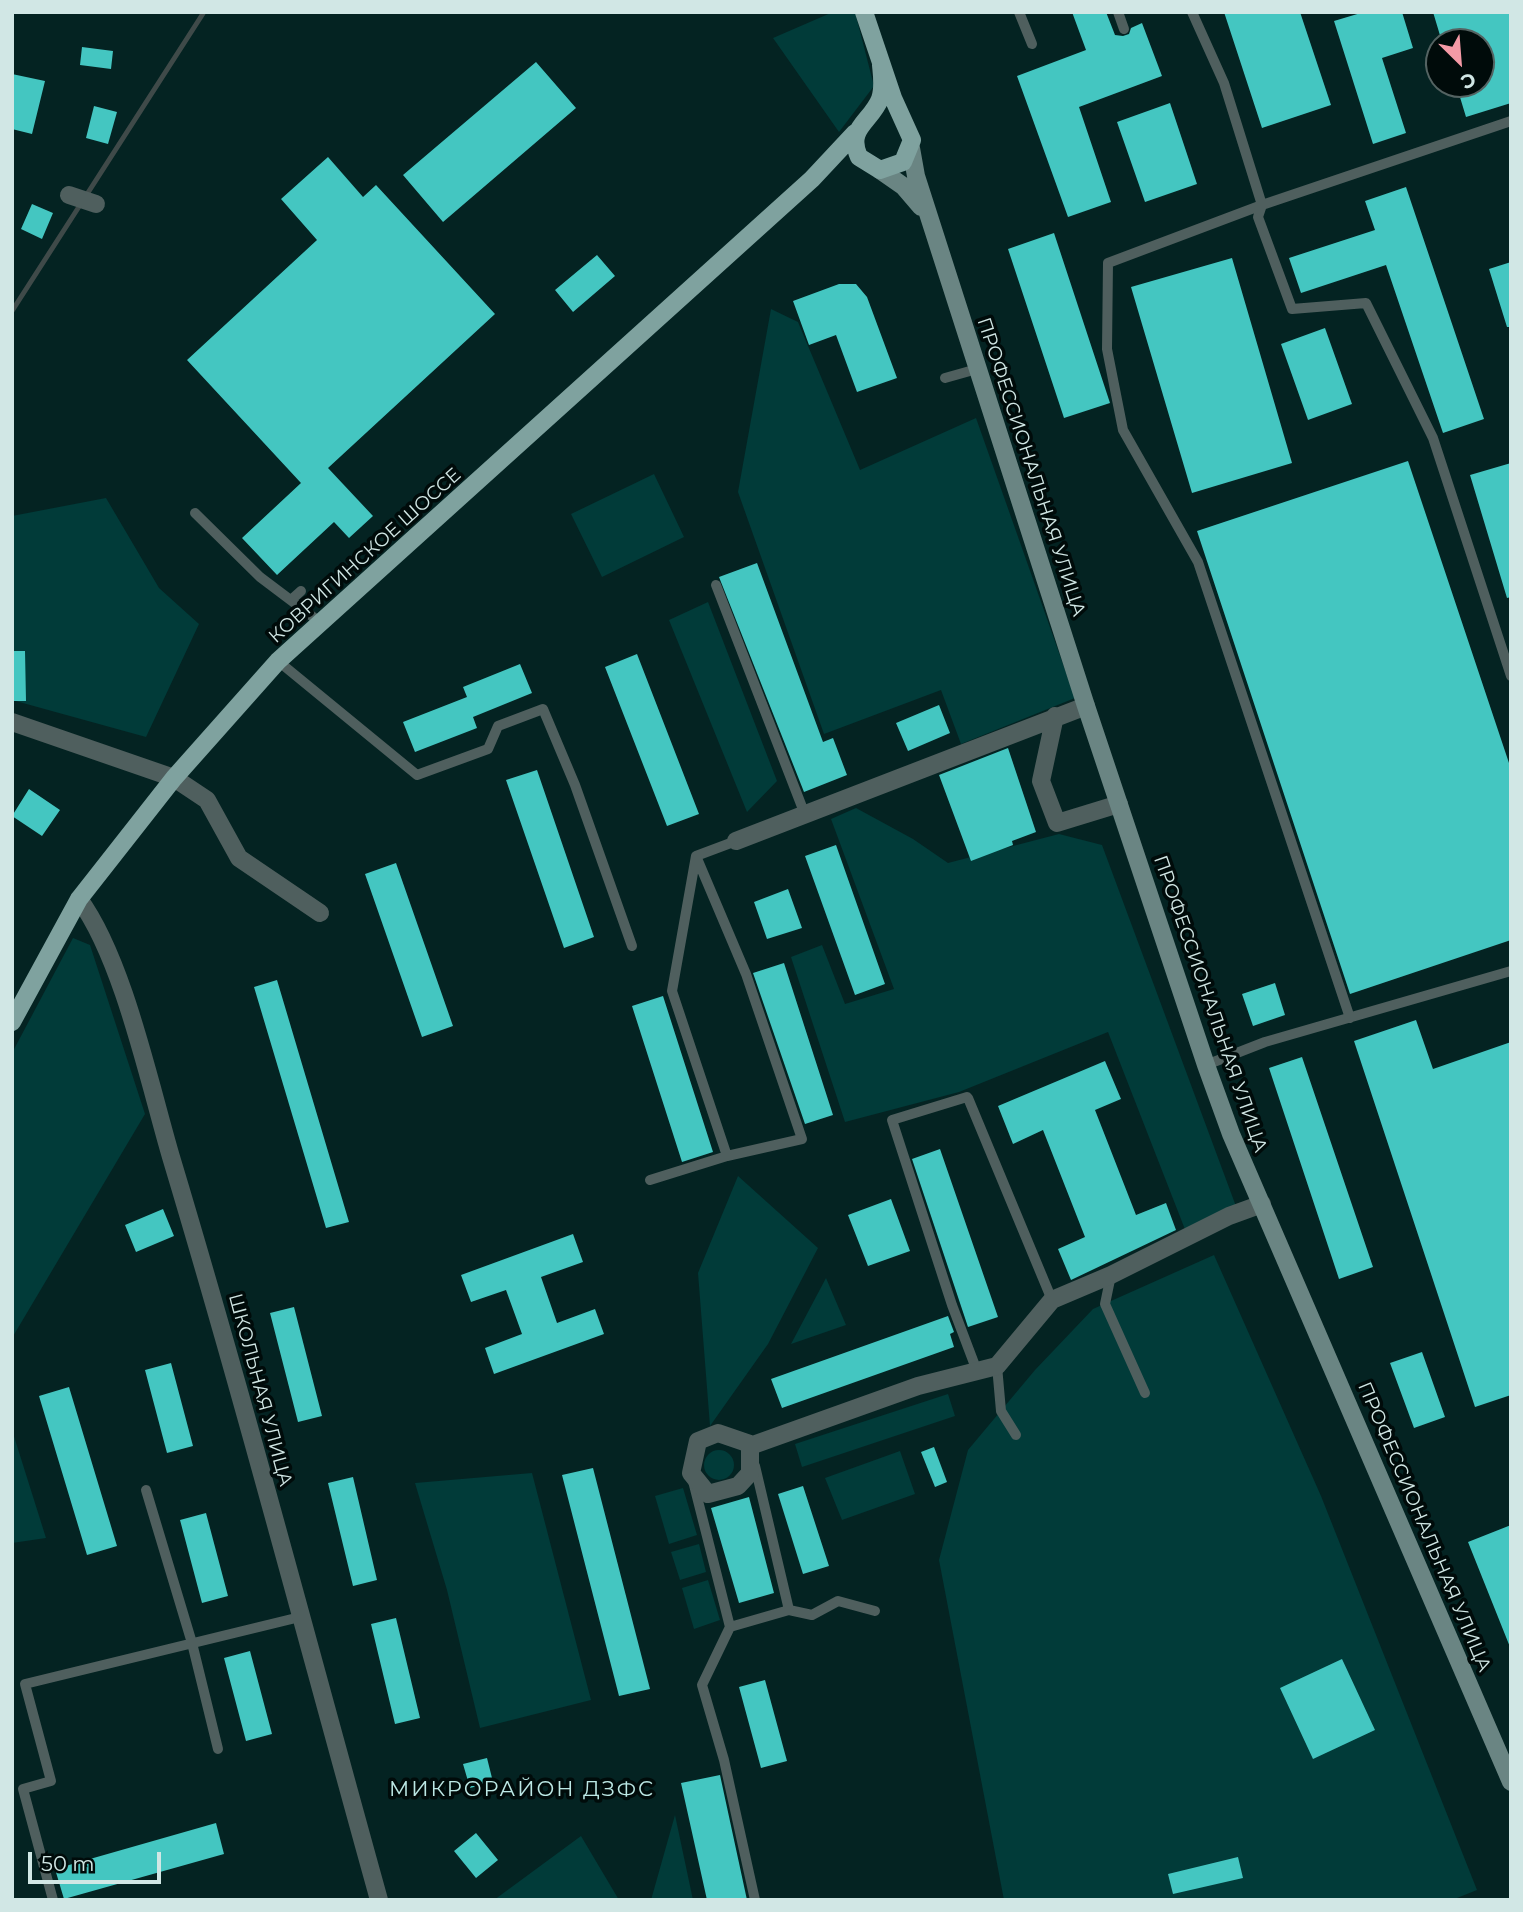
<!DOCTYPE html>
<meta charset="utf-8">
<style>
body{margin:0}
#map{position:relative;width:1523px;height:1912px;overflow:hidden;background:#042322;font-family:Montserrat,sans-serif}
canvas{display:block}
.frame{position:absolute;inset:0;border:14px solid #d1e7e5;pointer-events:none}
.north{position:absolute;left:1425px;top:28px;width:70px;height:70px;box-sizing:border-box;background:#000b0a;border:2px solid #546362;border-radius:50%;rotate:155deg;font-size:19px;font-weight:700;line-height:28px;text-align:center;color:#d1e7e5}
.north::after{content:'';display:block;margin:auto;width:24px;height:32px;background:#f49aa6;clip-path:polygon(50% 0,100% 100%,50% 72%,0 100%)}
.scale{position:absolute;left:28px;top:1852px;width:133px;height:32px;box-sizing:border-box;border:4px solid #d1e7e5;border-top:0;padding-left:9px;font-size:21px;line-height:24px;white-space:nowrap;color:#d1e7e5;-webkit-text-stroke:5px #000b0a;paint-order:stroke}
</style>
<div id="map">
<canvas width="1523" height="1912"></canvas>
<div class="frame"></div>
<div class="north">С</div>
<div class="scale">50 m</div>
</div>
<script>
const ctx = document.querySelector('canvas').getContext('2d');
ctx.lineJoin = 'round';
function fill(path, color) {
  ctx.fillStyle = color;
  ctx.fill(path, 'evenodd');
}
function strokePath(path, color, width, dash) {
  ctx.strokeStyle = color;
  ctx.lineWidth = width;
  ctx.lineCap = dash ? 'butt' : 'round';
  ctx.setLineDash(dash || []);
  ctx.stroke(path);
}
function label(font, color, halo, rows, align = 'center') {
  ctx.font = font + ' Montserrat,sans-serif';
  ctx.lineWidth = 7;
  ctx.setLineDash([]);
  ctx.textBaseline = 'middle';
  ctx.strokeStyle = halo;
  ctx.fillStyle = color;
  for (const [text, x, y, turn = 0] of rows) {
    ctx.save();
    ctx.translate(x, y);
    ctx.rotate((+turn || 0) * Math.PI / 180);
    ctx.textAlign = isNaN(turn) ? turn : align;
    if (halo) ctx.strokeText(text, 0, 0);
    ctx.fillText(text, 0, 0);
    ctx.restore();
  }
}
fill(new Path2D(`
 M 833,12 L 855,12 L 874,86 L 839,132 L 773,38 Z
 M 771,309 L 798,322 L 860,470 L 976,418 L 1075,698 L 961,744 L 941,690 L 824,734 L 738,492 Z
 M 654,474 L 684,537 L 602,577 L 571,514 Z
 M 106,498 L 159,588 L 199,624 L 146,737 L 12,700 L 12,516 Z
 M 708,602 L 777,781 L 747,812 L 669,620 Z
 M 856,808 L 913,839 L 948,863 L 1059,834 L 1102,845 L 1237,1209 L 1186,1232 L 1108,1032 L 959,1092 L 845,1122 L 791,957 L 822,945 L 845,1004 L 894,989 L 831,819 Z
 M 73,938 L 90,945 L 145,1114 L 12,1338 L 12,1053 Z
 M 738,1176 L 818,1248 L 768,1344 L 710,1426 L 698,1273 Z
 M 1214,1255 L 1321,1496 L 1477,1890 L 1452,1900 L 1004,1900 L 939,1560 L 968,1450 L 1035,1370 L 1093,1309 Z
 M 826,1278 L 846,1325 L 791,1344 Z
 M 948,1394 L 955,1416 L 802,1467 L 795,1444 Z
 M 12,1430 L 46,1538 L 12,1543 Z
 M704 1465a15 15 0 1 1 30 0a15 15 0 1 1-30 0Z
 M 900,1451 L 915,1494 L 842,1520 L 825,1478 Z
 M 532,1473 L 591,1700 L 480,1728 L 447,1590 L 415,1483 Z
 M 683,1488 L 697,1535 L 669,1544 L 655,1496 Z
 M 699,1544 L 706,1572 L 680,1580 L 671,1552 Z
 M 708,1580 L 720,1620 L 694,1629 L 682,1588 Z
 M 675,1815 L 693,1900 L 651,1900 Z
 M 581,1836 L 619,1900 L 494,1900 Z`), '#013b39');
strokePath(new Path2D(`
 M 12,311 L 204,12`), '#3f4a49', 5);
fill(new Path2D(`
 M 1072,12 L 1106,12 L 1115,35 L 1123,36 L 1129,34 L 1131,28 L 1142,23 L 1162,76 L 1079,107 L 1111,202 L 1068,217 L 1017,76 L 1086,50 Z
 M 1224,12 L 1300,12 L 1331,105 L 1262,128 Z
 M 1364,12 L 1402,12 L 1413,48 L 1382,58 L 1406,133 L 1373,144 L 1334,21 Z
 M 1433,12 L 1511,12 L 1511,103 L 1466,117 L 1456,84 L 1481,84 L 1481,42 L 1442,42 Z
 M 82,47 L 113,51 L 111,69 L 80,65 Z
 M 536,62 L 576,108 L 443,222 L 403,175 Z
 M 12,74 L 45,81 L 32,134 L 12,129 Z
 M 1170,103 L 1197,184 L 1145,202 L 1117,122 Z
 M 94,106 L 117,112 L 108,144 L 86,138 Z
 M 328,157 L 363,197 L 376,185 L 495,314 L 328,468 L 373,516 L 349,538 L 334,522 L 277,575 L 242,538 L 301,483 L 187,360 L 317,240 L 281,199 Z
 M 1406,187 L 1484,419 L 1443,433 L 1386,265 L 1301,293 L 1289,258 L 1375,230 L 1365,201 Z
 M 32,204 L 53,213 L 42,239 L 21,229 Z
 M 1054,233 L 1110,403 L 1064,418 L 1008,249 Z
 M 597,255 L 615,276 L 573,312 L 555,290 Z
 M 1232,258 L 1292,463 L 1192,493 L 1131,287 Z
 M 1511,262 L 1511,327 L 1507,327 L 1489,269 Z
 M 839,284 L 856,284 L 867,297 L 897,378 L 857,392 L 836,335 L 809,345 L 793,301 Z
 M 1325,328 L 1352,404 L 1308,420 L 1281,344 Z
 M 1408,461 L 1511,769 L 1511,940 L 1350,994 L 1197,531 Z
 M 1511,463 L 1511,597 L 1507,598 L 1470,475 Z
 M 757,563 L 823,742 L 833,738 L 847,775 L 804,792 L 719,577 Z
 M 12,651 L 25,651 L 26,701 L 12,701 Z
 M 637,654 L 699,814 L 667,826 L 605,667 Z
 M 520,664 L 532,693 L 473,717 L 477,728 L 415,752 L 403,722 L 467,697 L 463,687 Z
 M 939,705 L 950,733 L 908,751 L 896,723 Z
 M 1008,748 L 1036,832 L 1012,841 L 1013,845 L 971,861 L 939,775 Z
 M 537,770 L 594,937 L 564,948 L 506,780 Z
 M 29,789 L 60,810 L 42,836 L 12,816 Z
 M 836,845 L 885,984 L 855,995 L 805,856 Z
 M 396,863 L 453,1026 L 422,1037 L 365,874 Z
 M 788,889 L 802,928 L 767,939 L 754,902 Z
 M 784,963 L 833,1115 L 805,1124 L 753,973 Z
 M 277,980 L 349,1222 L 326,1228 L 254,987 Z
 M 1275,983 L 1285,1015 L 1253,1026 L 1242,994 Z
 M 663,996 L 713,1152 L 682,1162 L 632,1006 Z
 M 1416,1020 L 1433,1069 L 1511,1042 L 1511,1395 L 1475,1407 L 1354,1041 Z
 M 1302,1057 L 1373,1267 L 1339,1279 L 1269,1068 Z
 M 1105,1061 L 1121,1099 L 1095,1110 L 1136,1215 L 1166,1203 L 1176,1230 L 1071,1280 L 1058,1249 L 1085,1237 L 1043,1130 L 1013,1144 L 998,1106 Z
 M 940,1149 L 998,1317 L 968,1327 L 912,1159 Z
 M 891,1199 L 910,1251 L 868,1266 L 848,1215 Z
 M 163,1209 L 174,1236 L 136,1252 L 125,1225 Z
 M 573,1234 L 583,1262 L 541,1277 L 557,1323 L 595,1309 L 604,1334 L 494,1374 L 485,1348 L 522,1334 L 506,1290 L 471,1302 L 461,1275 Z
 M 294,1307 L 322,1416 L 298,1422 L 270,1313 Z
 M 948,1316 L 954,1332 L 950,1334 L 954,1347 L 782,1408 L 771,1379 Z
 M 1422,1352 L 1445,1417 L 1414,1428 L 1390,1363 Z
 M 171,1363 L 193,1446 L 167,1453 L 145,1370 Z
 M 69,1387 L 117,1546 L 87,1555 L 39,1396 Z
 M 934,1447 L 947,1482 L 935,1487 L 921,1452 Z
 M 593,1468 L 650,1689 L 619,1696 L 562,1475 Z
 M 353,1477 L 377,1580 L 353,1586 L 328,1483 Z
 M 803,1486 L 829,1566 L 803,1574 L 778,1494 Z
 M 749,1497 L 774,1593 L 739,1603 L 711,1508 Z
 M 206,1513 L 228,1596 L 202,1603 L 180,1520 Z
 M 1511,1525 L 1511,1647 L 1510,1647 L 1468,1542 Z
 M 396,1618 L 420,1718 L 395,1724 L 371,1624 Z
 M 250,1651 L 272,1734 L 246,1741 L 224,1658 Z
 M 1342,1659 L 1375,1730 L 1313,1759 L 1280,1688 Z
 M 765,1680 L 787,1761 L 761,1768 L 739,1687 Z
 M 487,1758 L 493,1782 L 470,1788 L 463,1764 Z
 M 720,1775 L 747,1900 L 707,1900 L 681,1783 Z
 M 216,1823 L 224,1854 L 64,1899 L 55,1869 Z
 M 476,1833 L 498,1860 L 476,1878 L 454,1851 Z
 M 1238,1857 L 1243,1878 L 1173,1894 L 1168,1874 Z`), '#44c6c1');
strokePath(new Path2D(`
 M 1019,12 L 1032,44
 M 1118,12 L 1124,29
 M 1192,12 L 1224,83 L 1262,205 L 1108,263 L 1107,349 L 1123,430 L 1198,562 L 1350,1018
 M 1511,121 L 1262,205 L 1258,217 L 1292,309 L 1366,303 L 1433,438 L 1511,676
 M 945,378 L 977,369
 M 195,513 L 260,577 L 321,623
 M 716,585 L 804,812
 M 291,600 L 301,591
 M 278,661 L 417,775 L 488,749 L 498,726 L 543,709 L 575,785 L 632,946
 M 1206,1065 L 1265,1042 L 1511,971
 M 967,1097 L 892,1120 L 952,1305 L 977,1371
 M 968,1098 L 1052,1300
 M 727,1156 L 672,991 L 696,856 L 736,841
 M 650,1180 L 727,1156 L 802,1139 L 746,974 L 696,856
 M 1111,1275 L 1105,1304 L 1145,1393
 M 997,1366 L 1001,1411 L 1016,1435
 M 693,1481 L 730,1627 L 702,1685 L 724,1760 L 755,1900
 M 146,1490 L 192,1643 L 218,1749
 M 789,1610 L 812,1615 L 838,1601 L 875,1611
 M 730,1627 L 789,1610 L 755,1466
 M 53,1900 L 23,1789 L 51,1781 L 25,1684 L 300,1617`), '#4f5f5e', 10);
strokePath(new Path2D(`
 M 69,195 L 96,204
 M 1055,716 L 1041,781 L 1057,823 L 1119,804
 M 12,722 L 174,778 L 207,800 L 239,858 L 320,913
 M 736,841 L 1086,706
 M 79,899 C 123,959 149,1082 171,1157 C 245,1403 310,1652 379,1900
 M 750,1444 L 750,1473 L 738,1486 L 708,1494 L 691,1473 L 698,1441 L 718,1433 L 753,1445 L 918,1386 L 997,1366 L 1052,1300 L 1111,1275 L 1229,1216 L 1262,1204`), '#4f5f5e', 18);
strokePath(new Path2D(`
 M 911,148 L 916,176 L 1086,706 L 1206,1065 L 1231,1134 L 1511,1782
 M 880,170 L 903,186 L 921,207`), '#6a8583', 18);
strokePath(new Path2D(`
 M 864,12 L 893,98 L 912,140 L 903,162 L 880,170 L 859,157 C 846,128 871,122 880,99 C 884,88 882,76 881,65
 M 12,1022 L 79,899 L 174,778 L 278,661 L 812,179 L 855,133`), '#7fa29f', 18);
label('19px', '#d1e7e5', '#000b0a', [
 ["ПРОФЕССИОНАЛЬНАЯ УЛИЦА",1031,467,72],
 ["КОВРИГИНСКОЕ ШОССЕ",365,556,-42],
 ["ПРОФЕССИОНАЛЬНАЯ УЛИЦА",1210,1004,71],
 ["ШКОЛЬНАЯ УЛИЦА",260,1390,75],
 ["ПРОФЕССИОНАЛЬНАЯ УЛИЦА",1424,1527,67]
]);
ctx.letterSpacing = '2px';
label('21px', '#bce8e5', '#000b0a', [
 ["МИКРОРАЙОН ДЗФС",522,1790]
]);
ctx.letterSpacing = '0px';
</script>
